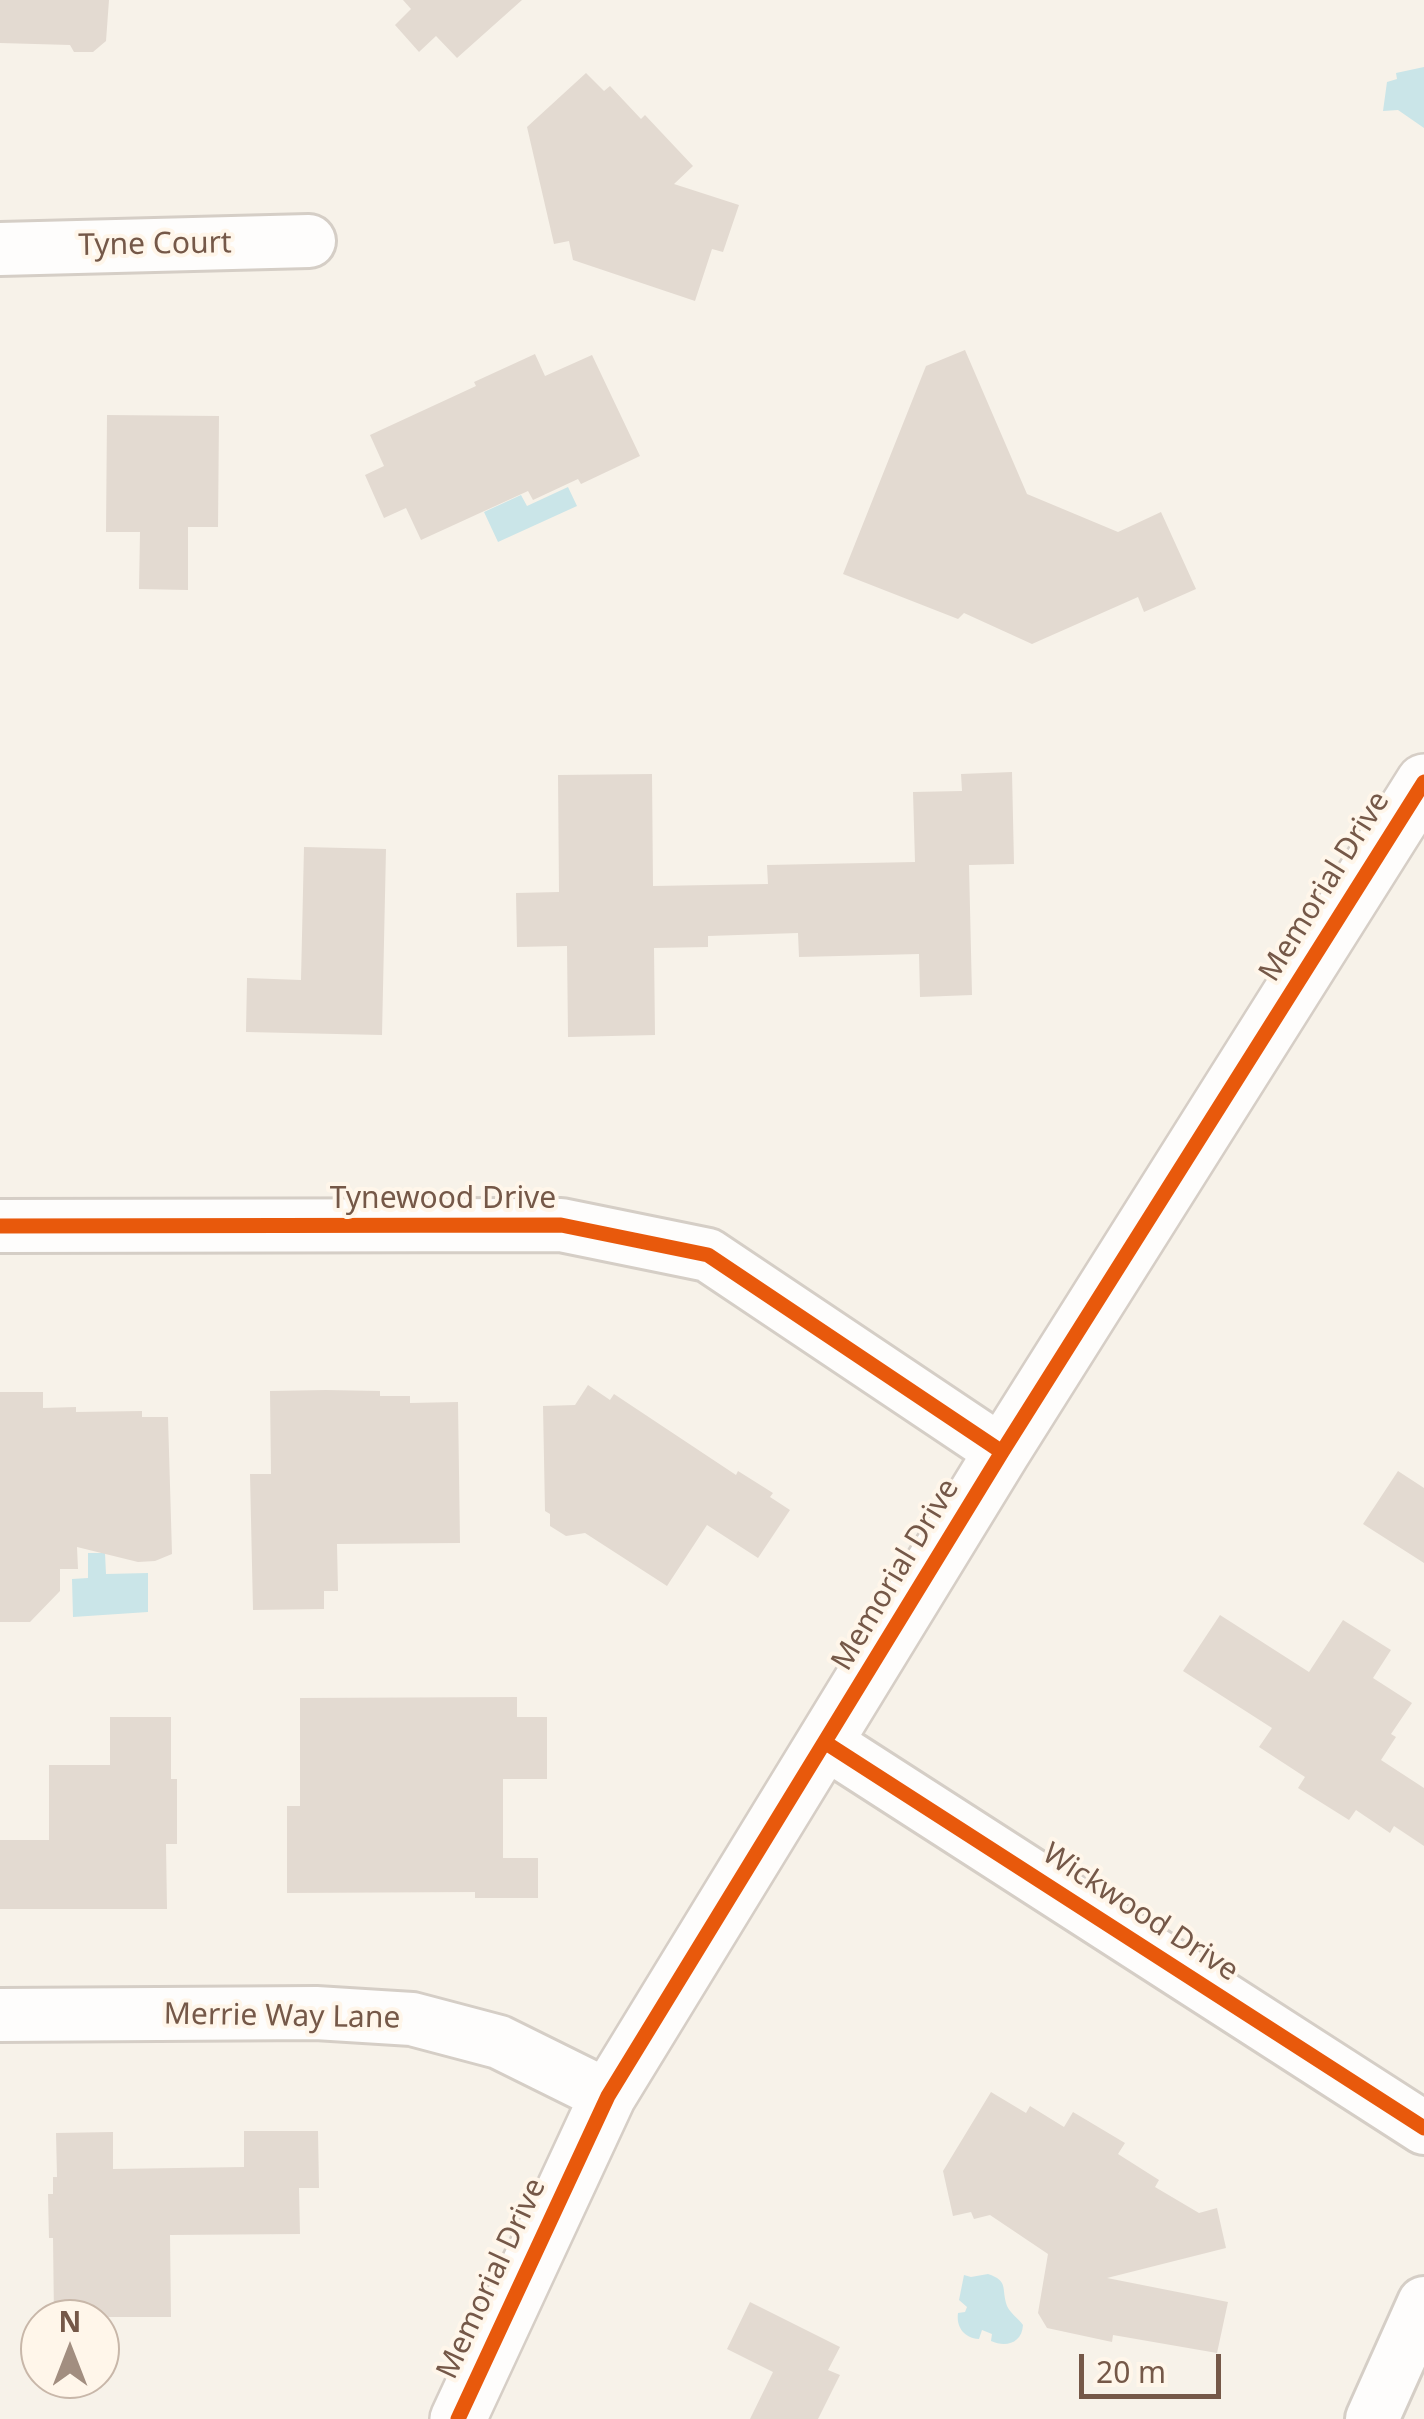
<!DOCTYPE html>
<style>
body{margin:0}
#map{position:relative;width:1424px;height:2419px;overflow:hidden;background:#f7f2e9;font-family:"Noto Sans",sans-serif}
canvas{display:block}
.north{position:absolute;left:20px;top:2299px;width:100px;height:100px;box-sizing:border-box;background:#fff6ea;border:2px solid #c8b7a9;border-radius:50%;rotate:0deg;font-size:28px;font-weight:700;line-height:40px;text-align:center;color:#755848}
.north::after{content:'';display:block;margin:auto;width:35px;height:45px;background:#a28e80;clip-path:polygon(50% 0,100% 100%,50% 72%,0 100%)}
.scale{position:absolute;left:1079px;top:2354px;width:142px;height:45px;box-sizing:border-box;border:5px solid #755848;border-top:0;padding-left:12px;font-size:30px;line-height:35px;white-space:nowrap;color:#755848;-webkit-text-stroke:8px #fff6ea;paint-order:stroke}
</style>
<div id="map">
<canvas width="1424" height="2419"></canvas>
<div class="north">N</div>
<div class="scale">20 m</div>
</div>
<script>
const ctx = document.querySelector('canvas').getContext('2d');
ctx.lineJoin = 'round';
function fill(path, color) {
  ctx.fillStyle = color;
  ctx.fill(path, 'evenodd');
}
function strokePath(path, color, width, dash) {
  ctx.strokeStyle = color;
  ctx.lineWidth = width;
  ctx.lineCap = dash ? 'butt' : 'round';
  ctx.setLineDash(dash || []);
  ctx.stroke(path);
}
function label(font, color, halo, rows, align = 'center') {
  ctx.font = font + ' "Noto Sans",sans-serif';
  ctx.lineWidth = 8;
  ctx.setLineDash([]);
  ctx.textBaseline = 'middle';
  ctx.strokeStyle = halo;
  ctx.fillStyle = color;
  for (const [text, x, y, turn = 0] of rows) {
    ctx.save();
    ctx.translate(x, y);
    ctx.rotate((+turn || 0) * Math.PI / 180);
    ctx.textAlign = isNaN(turn) ? turn : align;
    if (halo) ctx.strokeText(text, 0, 0);
    ctx.fillText(text, 0, 0);
    ctx.restore();
  }
}
fill(new Path2D(`
 M 1424,67 L 1424,128 L 1398,110 L 1383,111 L 1387,82 L 1397,79 L 1396,73 Z
 M 568,487 L 577,506 L 498,542 L 484,512 L 521,495 L 527,506 Z
 M 88,1553 L 105,1553 L 106,1574 L 148,1573 L 148,1612 L 73,1617 L 72,1579 L 88,1578 Z
 M 988,2274 C 1009,2281 1001,2288 1007,2306 C 1010,2313 1019,2319 1023,2325 C 1022,2343 1006,2348 991,2341 L 992,2334 L 982,2330 L 979,2339 C 964,2338 956,2327 958,2313 L 965,2312 L 967,2307 L 959,2300 L 964,2275 L 971,2277 Z`), '#cae5e8');
fill(new Path2D(`
 M 0,0 L 109,0 L 106,41 L 93,52 L 74,52 L 70,45 L 0,43 Z
 M 403,0 L 522,0 L 457,58 L 436,36 L 419,52 L 395,25 L 411,9 Z
 M 586,73 L 604,91 L 610,86 L 641,119 L 645,115 L 693,166 L 674,184 L 739,205 L 723,252 L 712,249 L 695,301 L 573,260 L 569,241 L 554,244 L 527,127 Z
 M 965,350 L 1027,494 L 1118,532 L 1161,512 L 1196,589 L 1144,612 L 1138,597 L 1032,644 L 964,613 L 958,619 L 843,574 L 926,366 Z
 M 535,354 L 545,376 L 592,355 L 640,456 L 581,484 L 578,479 L 533,500 L 528,491 L 421,540 L 406,508 L 384,518 L 365,475 L 384,466 L 370,435 L 476,386 L 474,382 Z
 M 107,415 L 219,416 L 218,527 L 188,527 L 188,590 L 139,589 L 140,532 L 106,532 Z
 M 1012,772 L 1014,864 L 969,865 L 972,995 L 920,997 L 919,954 L 799,957 L 798,933 L 708,936 L 708,947 L 654,948 L 655,1035 L 568,1037 L 567,946 L 517,947 L 516,893 L 559,892 L 558,775 L 652,774 L 653,886 L 768,884 L 767,865 L 915,862 L 913,792 L 962,791 L 961,774 Z
 M 304,847 L 386,849 L 382,1035 L 246,1032 L 247,978 L 301,980 Z
 M 588,1385 L 610,1400 L 614,1394 L 736,1475 L 738,1471 L 773,1493 L 770,1497 L 790,1510 L 758,1558 L 707,1525 L 667,1586 L 585,1533 L 566,1536 L 550,1526 L 550,1514 L 545,1511 L 543,1406 L 575,1405 Z
 M 326,1390 L 380,1391 L 380,1396 L 410,1396 L 410,1403 L 458,1402 L 460,1543 L 337,1544 L 338,1591 L 324,1591 L 324,1609 L 253,1610 L 250,1474 L 271,1474 L 270,1391 Z
 M 0,1392 L 43,1392 L 43,1408 L 76,1407 L 76,1412 L 142,1411 L 142,1417 L 168,1417 L 172,1554 L 155,1561 L 138,1562 L 77,1547 L 78,1569 L 60,1569 L 60,1591 L 30,1622 L 0,1622 Z
 M 1398,1471 L 1424,1488 L 1424,1563 L 1363,1524 Z
 M 1220,1615 L 1309,1672 L 1343,1620 L 1391,1650 L 1373,1678 L 1412,1703 L 1391,1734 L 1396,1737 L 1381,1760 L 1424,1788 L 1424,1846 L 1394,1826 L 1390,1833 L 1356,1810 L 1349,1820 L 1298,1788 L 1305,1777 L 1259,1747 L 1272,1728 L 1183,1671 Z
 M 517,1697 L 517,1717 L 547,1717 L 547,1779 L 503,1779 L 503,1858 L 538,1858 L 538,1898 L 475,1898 L 475,1892 L 287,1893 L 287,1806 L 300,1806 L 300,1698 Z
 M 110,1717 L 171,1717 L 171,1779 L 177,1779 L 177,1844 L 166,1844 L 167,1909 L 0,1909 L 0,1840 L 49,1840 L 49,1765 L 110,1765 Z
 M 991,2092 L 1026,2113 L 1030,2106 L 1064,2127 L 1073,2112 L 1125,2143 L 1118,2154 L 1159,2180 L 1155,2187 L 1199,2213 L 1217,2208 L 1226,2248 L 1107,2278 L 1228,2302 L 1217,2353 L 1113,2335 L 1112,2342 L 1047,2328 L 1038,2313 L 1048,2254 L 990,2215 L 974,2219 L 971,2212 L 953,2216 L 943,2171 Z
 M 244,2131 L 318,2131 L 319,2188 L 299,2188 L 300,2234 L 170,2235 L 171,2317 L 54,2317 L 53,2238 L 49,2238 L 48,2194 L 53,2194 L 53,2177 L 57,2177 L 56,2133 L 113,2132 L 113,2169 L 244,2167 Z
 M 750,2302 L 840,2347 L 828,2370 L 840,2375 L 818,2419 L 750,2419 L 773,2372 L 727,2349 Z`), '#e3dad1');
const street = new Path2D(`
 M 0,249 L 309,241
 M 0,1226 L 561,1225 L 708,1255 L 1002,1452
 M 826,1743 L 1424,2128
 M 0,2015 L 316,2013 L 412,2019 L 499,2042 L 608,2096
 M 1372,2419 L 1424,2303`);
const secondary = new Path2D(`
 M 458,2419 L 608,2096 L 1002,1452 L 1424,782`);
strokePath(street, '#d5cec6', 58);
strokePath(secondary, '#d6cec6', 60);
strokePath(street, '#fefdfc', 52);
strokePath(secondary, '#fefdfc', 55);
strokePath(new Path2D(`
 M 0,1226 L 561,1225 L 708,1255 L 1002,1452
 M 826,1743 L 1424,2128
 M 458,2419 L 608,2096 L 1002,1452 L 1424,782`), '#e8590c', 15);
label('30px', '#755848', '#fff6ea', [
 ["Tyne Court",155,245,-1],
 ["Memorial Drive",1325,887,-58],
 ["Tynewood Drive",443,1199],
 ["Memorial Drive",896,1575,-59],
 ["Wickwood Drive",1140,1913,33],
 ["Merrie Way Lane",282,2017,1],
 ["Memorial Drive",492,2279,-65]
]);
</script>
